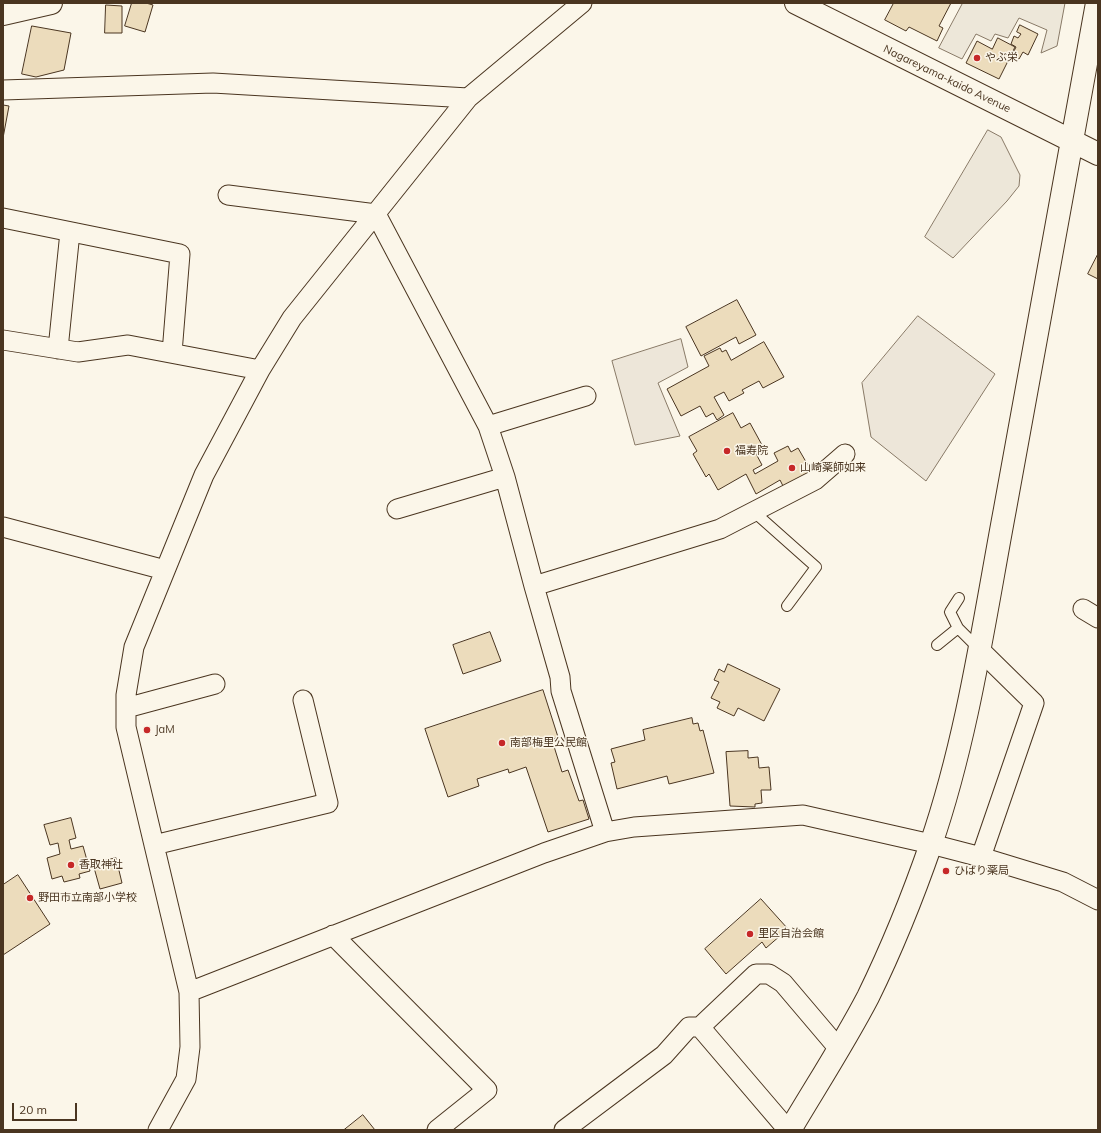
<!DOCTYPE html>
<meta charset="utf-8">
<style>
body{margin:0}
#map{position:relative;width:1101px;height:1133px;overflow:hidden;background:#fbf6e9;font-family:Mulish,sans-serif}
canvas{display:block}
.frame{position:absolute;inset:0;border:4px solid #4a3520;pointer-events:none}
.scale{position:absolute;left:12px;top:1103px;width:65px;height:18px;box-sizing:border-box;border:2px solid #4a3520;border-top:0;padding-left:5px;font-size:12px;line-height:14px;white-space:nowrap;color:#4a3520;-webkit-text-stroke:3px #fbf6e9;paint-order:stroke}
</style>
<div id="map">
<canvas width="1101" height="1133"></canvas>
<div class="frame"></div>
<div class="scale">20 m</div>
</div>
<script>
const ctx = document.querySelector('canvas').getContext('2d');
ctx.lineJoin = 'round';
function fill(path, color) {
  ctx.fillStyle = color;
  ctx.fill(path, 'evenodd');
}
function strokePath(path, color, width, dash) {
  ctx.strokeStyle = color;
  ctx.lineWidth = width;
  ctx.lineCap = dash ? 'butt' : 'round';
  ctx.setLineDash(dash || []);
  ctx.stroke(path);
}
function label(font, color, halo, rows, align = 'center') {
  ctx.font = font + ' Mulish,"Noto Sans JP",sans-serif';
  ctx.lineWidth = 3;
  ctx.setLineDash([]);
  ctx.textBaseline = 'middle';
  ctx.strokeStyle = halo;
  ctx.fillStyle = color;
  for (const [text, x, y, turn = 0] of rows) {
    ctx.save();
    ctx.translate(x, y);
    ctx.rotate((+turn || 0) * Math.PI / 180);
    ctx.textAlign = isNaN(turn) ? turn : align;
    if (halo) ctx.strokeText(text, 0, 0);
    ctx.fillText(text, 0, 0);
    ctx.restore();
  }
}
const green = new Path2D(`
 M 918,316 L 995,374 L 926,481 L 871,437 L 862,383 Z
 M 681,339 L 688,367 L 658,383 L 680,436 L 635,445 L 612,361 Z`);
fill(green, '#ede6d9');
strokePath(green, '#887966', 1);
const parking = new Path2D(`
 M 963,3 L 1065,3 L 1057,46 L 1041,53 L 1047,30 L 1019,18 L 1008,38 L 995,34 L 991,41 L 976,34 L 962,59 L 939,48 Z
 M 988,130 L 1001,137 L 1020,175 L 1019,186 L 1007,201 L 953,258 L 925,237 Z`);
fill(parking, '#ede7d9');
strokePath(parking, '#887966', 1);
const building = new Path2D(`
 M 132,3 L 146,3 L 153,5 L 145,32 L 125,26 Z
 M 894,3 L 951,3 L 939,26 L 943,28 L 937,41 L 909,27 L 906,31 L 885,20 Z
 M 106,5 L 122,6 L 122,33 L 105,33 Z
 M 1020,25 L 1038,34 L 1028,55 L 1023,52 L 1019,59 L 1012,55 L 1016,47 L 1011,44 L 1014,36 L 1018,38 L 1021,34 L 1017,32 Z
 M 32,26 L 71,33 L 64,70 L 36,77 L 22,74 Z
 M 998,38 L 1015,47 L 999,79 L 966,63 L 977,41 L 992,49 Z
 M 3,105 L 9,106 L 3,138 Z
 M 1098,254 L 1098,279 L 1088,274 Z
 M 737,300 L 756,335 L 739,344 L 736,337 L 701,356 L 686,327 Z
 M 764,342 L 784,377 L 763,388 L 759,381 L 742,390 L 744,393 L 729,401 L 724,392 L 714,397 L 724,415 L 717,420 L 713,413 L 706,417 L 700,406 L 681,416 L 667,389 L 709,366 L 704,356 L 720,348 L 722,352 L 726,350 L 731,360 Z
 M 733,413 L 741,428 L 750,423 L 762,445 L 754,450 L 762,465 L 753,470 L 755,474 L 778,461 L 774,453 L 788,446 L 791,452 L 798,448 L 813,474 L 785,490 L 780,480 L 756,494 L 746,474 L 718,490 L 709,474 L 706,477 L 693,454 L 697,451 L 689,437 Z
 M 490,632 L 501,661 L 463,674 L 453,645 Z
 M 728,664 L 780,689 L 764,721 L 738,708 L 734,716 L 717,708 L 720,702 L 711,698 L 719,682 L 714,680 L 719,669 L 724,672 Z
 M 543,690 L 558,737 L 552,740 L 562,772 L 568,770 L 579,801 L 583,800 L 589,819 L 548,832 L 526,767 L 509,773 L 508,769 L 477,779 L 479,786 L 448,797 L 425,729 Z
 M 692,718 L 693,724 L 698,723 L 700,731 L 703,730 L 714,773 L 669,784 L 667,776 L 617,789 L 611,763 L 615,762 L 611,749 L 645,740 L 643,730 Z
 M 748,751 L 748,758 L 758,757 L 759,768 L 769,767 L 771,790 L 761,790 L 762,803 L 755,804 L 755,807 L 730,806 L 726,752 Z
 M 71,818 L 76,838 L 69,840 L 71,849 L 83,846 L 90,871 L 79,874 L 80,878 L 64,882 L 62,876 L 52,879 L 47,858 L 60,854 L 58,843 L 50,845 L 44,825 Z
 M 116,858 L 122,883 L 100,889 L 93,864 Z
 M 18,875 L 50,924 L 3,955 L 3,885 Z
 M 761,899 L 788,929 L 766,948 L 762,942 L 726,974 L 705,949 Z
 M 363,1115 L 375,1130 L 344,1130 Z`);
fill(building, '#ecdcbc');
strokePath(building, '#4a3520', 1);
const lane = new Path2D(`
 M 753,511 L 816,567 L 787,606
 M 958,628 L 979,649
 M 937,645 L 958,628 L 950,612 L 959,598`);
const street = new Path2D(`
 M 3,90 L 213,83 L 468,98
 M 228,195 L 376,214
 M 376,214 L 488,426 L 505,477 L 534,586 L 560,677 L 561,691 L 605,832
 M 3,218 L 180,254 L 172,353
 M 3,340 L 78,352 L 128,345 L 260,370
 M 58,349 L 70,232
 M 488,426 L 586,396
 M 397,509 L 505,477
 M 3,527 L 165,570
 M 534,586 L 720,529 L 815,480 L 845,454
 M 1083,609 L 1098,618
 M 979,649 L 1034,703 L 981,857
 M 126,708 L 215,684
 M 154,845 L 328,803 L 303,700
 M 333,935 L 487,1090 L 437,1130
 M 189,992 L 544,853 L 605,832 L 634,827 L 803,815 L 931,844 L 981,857 L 1063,882 L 1098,900
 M 700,1027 L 756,974 L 769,974 L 783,983 L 839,1049
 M 158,1130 L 186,1079 L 190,1047 L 189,992 L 126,727 L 126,695 L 134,647 L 204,475 L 260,370 L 292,318 L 468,98 L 582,3
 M 564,1130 L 664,1055 L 689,1027 L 700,1027 L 788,1130`);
const secondary = new Path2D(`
 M 796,3 L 1098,154
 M 3,14 L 51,3
 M 790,1130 C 816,1086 844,1043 868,997 C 892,948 913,896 931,844 C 968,736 984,621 1005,509 C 1036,341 1066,172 1097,3`);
strokePath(lane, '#4a3520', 12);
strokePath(street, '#4a3520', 21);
strokePath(secondary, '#4a3520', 24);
strokePath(lane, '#fbf6e9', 10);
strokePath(street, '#fbf6e9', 19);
strokePath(secondary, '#fbf6e9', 22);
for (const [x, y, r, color] of [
 [977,58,4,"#c62828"],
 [727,451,4,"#c62828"],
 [792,468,4,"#c62828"],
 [147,730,4,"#c62828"],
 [502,743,4,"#c62828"],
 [71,865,4,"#c62828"],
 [946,871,4,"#c62828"],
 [30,898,4,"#c62828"],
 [750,934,4,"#c62828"]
]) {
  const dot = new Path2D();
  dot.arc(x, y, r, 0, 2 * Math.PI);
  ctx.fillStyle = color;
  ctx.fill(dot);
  strokePath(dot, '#fbf6e9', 1.5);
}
label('11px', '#4a3520', '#fbf6e9', [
 ["やぶ栄",985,58],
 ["福寿院",735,451],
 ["山崎薬師如来",800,468],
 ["JaM",155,730],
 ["南部梅里公民館",510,743],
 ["香取神社",79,865],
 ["ひばり薬局",954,871],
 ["野田市立南部小学校",38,898],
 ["里区自治会館",758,934]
], 'left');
label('11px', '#4a3520', '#fbf6e9', [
 ["Nagareyama-kaido Avenue",947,79,26]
]);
</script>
